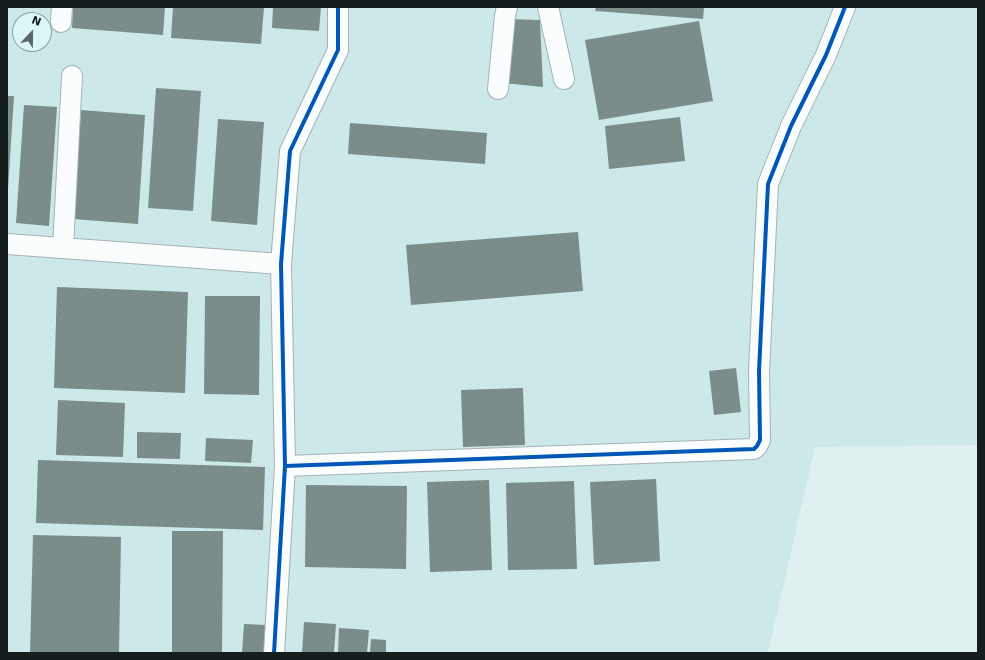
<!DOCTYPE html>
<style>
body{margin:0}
#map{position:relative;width:985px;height:660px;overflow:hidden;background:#e0f0f0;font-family:"DejaVu Sans",sans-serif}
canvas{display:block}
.frame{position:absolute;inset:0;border:8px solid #141e1f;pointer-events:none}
.north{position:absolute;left:12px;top:12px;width:40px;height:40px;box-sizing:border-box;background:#daf6f6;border:1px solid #8ba0a0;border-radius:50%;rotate:22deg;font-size:11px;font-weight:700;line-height:16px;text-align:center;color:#141e1f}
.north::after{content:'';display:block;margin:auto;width:14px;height:18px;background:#5b6868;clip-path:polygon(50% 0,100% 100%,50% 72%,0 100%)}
</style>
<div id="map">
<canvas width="985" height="660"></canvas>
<div class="frame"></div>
<div class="north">N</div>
</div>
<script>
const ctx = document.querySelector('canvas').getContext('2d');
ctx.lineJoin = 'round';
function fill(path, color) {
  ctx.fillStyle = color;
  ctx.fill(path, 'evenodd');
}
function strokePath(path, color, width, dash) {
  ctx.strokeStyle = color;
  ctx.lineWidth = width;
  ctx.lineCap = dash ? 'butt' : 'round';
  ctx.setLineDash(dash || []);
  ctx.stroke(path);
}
fill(new Path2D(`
 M 7,7 L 978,7 L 978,445 L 815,447 L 768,653 L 7,653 ZM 20,20 L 44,20 L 44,44 L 20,44 Z`), '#cce8e8');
fill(new Path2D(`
 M 73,7 L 165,7 L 163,35 L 72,28 Z
 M 173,7 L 264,7 L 261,44 L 171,38 Z
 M 273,7 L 321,7 L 319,31 L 272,28 Z
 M 596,7 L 704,7 L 703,19 L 595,11 Z
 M 507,19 L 540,20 L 543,87 L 503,83 Z
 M 699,21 L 713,101 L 599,120 L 585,40 Z
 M 156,88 L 201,91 L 193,211 L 148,208 Z
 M 7,96 L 14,96 L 8,189 L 7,189 Z
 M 24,105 L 57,107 L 49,226 L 16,223 Z
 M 81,110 L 145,115 L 138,224 L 73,219 Z
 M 680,117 L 685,161 L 609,169 L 605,126 Z
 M 218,119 L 264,122 L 257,225 L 211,221 Z
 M 350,123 L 487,133 L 485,164 L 348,154 Z
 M 578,232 L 583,291 L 411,305 L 406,245 Z
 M 57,287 L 188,292 L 185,393 L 54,388 Z
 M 205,296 L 260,296 L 259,395 L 204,394 Z
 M 736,368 L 741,412 L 714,415 L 709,371 Z
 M 523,388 L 525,445 L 463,447 L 461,390 Z
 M 58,400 L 125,403 L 123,457 L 56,455 Z
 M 137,432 L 181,433 L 180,459 L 137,458 Z
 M 206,438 L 253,440 L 251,463 L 205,461 Z
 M 38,460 L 265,467 L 263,530 L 36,523 Z
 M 656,479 L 660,561 L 594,565 L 590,482 Z
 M 489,480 L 492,570 L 430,572 L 427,482 Z
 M 574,481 L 577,569 L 508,570 L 506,483 Z
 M 306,485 L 407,486 L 406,569 L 305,567 Z
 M 172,531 L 223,531 L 222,653 L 172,653 Z
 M 33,535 L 121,537 L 119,653 L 30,653 Z
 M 304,622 L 336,624 L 334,653 L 302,653 Z
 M 244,624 L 266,625 L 264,653 L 242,653 Z
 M 339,628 L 369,630 L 367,653 L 338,653 Z
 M 371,639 L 386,640 L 386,653 L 370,653 Z`), '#7b8d8a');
const minor = new Path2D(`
 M 548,7 L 564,79
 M 61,22 L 62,7
 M 498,89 L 505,16 L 507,7
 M 7,244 L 281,264
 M 63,248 L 72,76
 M 285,466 L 754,449 L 757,446 L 760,440 L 759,371 L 768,184 L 791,126 L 826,55 L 845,7
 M 274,653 L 285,466 L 281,264 L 290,151 L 338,50 L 338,7`);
strokePath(minor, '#a6b2b2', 22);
strokePath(minor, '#fafdfd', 20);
strokePath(new Path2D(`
 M 285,466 L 754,449 L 757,446 L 760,440 L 759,371 L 768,184 L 791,126 L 826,55 L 845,7
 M 274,653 L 285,466 L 281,264 L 290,151 L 338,50 L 338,7`), '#0057b8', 4);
</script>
